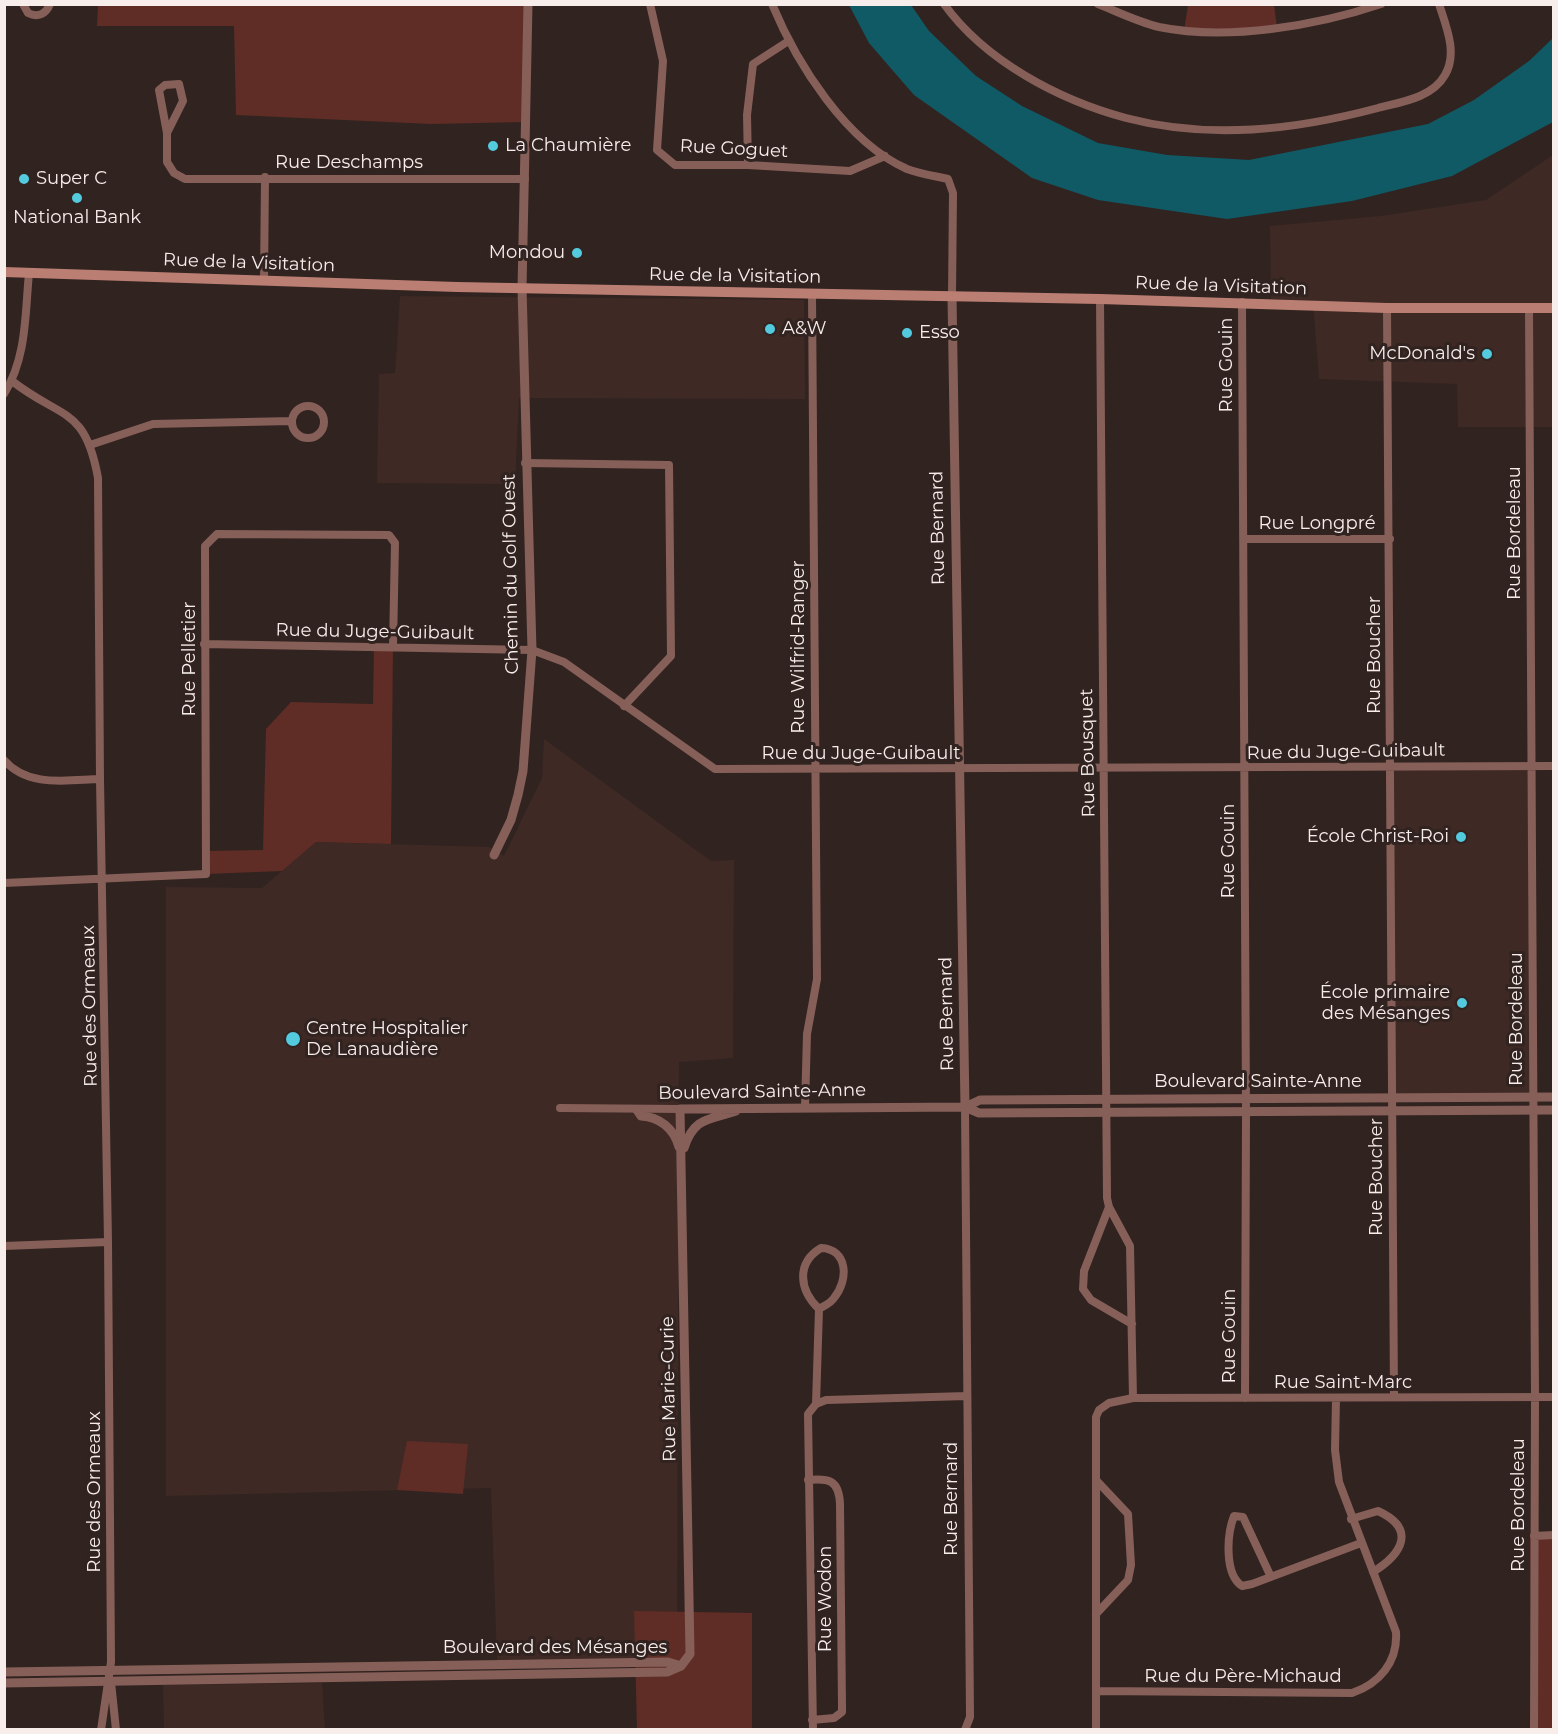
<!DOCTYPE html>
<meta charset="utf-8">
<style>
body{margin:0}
#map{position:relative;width:1558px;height:1734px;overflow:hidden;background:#312320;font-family:Montserrat,sans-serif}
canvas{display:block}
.frame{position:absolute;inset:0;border:6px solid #f7edeb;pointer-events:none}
</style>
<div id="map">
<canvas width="1558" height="1734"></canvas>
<div class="frame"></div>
</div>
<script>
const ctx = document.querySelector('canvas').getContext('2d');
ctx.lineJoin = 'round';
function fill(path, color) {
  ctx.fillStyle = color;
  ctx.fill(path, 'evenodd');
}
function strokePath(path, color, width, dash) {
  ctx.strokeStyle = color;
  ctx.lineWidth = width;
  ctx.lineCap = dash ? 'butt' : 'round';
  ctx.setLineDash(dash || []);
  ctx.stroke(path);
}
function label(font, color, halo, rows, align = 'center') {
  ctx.font = font + ' Montserrat,sans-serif';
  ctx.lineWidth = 6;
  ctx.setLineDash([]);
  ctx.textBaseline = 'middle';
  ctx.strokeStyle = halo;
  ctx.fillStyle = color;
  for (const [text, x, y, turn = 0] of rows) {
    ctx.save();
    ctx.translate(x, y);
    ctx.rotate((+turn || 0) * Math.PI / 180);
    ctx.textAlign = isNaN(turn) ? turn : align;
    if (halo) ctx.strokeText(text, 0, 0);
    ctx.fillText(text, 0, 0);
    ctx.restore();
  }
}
fill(new Path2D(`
 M 1553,155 L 1553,427 L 1458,427 L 1457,384 L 1319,379 L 1313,301 L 1271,299 L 1270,226 L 1381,216 L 1486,200 Z
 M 400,296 L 804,300 L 805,399 L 519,398 L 515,484 L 377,483 L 379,374 L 395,373 Z
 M 544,739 L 711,861 L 734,860 L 733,1058 L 679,1062 L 677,1660 L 497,1660 L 491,1488 L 166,1496 L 166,887 L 262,888 L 316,842 L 489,847 L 504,856 L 542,778 Z
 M 1390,766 L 1530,766 L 1533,1097 L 1392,1098 Z
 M 322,1683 L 325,1729 L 164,1729 L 163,1685 Z`), '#3e2925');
fill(new Path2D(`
 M 98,5 L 529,5 L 526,122 L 431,124 L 236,115 L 234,26 L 97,26 Z
 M 1188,5 L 1274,5 L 1277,27 L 1184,31 Z
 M 374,647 L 393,647 L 391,844 L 316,842 L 282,871 L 206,874 L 206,851 L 263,850 L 266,729 L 291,702 L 373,704 Z
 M 407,1441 L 468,1444 L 463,1494 L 397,1490 Z
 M 1530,1533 L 1553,1533 L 1553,1729 L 1532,1729 Z
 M 634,1611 L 752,1613 L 752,1729 L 637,1729 Z`), '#5f2d25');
fill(new Path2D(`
 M 849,5 L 911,5 L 929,31 L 976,76 L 1022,106 L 1098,143 L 1167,155 L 1249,160 L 1428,124 L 1474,100 L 1529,61 L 1553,38 L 1553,122 L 1452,176 L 1352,201 L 1227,219 L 1098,200 L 1032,178 L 914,95 L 869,43 Z`), '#105a66');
strokePath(new Path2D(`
 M 23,4 L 28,13 C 38,18 46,14 50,4
 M 650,4 L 663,61 L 657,150 L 675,165 L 748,165 L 850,171 L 885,156
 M 772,4 C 797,64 846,142 907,169 C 920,174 935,176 948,179 L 953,193 L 952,296
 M 944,4 C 985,61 1059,100 1126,118 C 1210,140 1295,130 1378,108 C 1401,102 1432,98 1445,75 C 1458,53 1446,26 1439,4
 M 1098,4 C 1118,12 1138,22 1159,27 C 1227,41 1316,26 1381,4
 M 167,133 L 183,101 L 179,84 L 165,85 L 159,90 L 167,133 L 167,162 L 174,173 L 185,179 L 525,179
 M 748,165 L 747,115 L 753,64 L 787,42
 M 264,281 L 265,177
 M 1100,299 L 1107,1198 L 1109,1207 L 1130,1246 L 1133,1398
 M 1242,302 L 1246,1112 L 1245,1398
 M 1387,308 L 1394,1397
 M 1529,308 L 1535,1397 L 1534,1730
 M 12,381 C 62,420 85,406 98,478 L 100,779 L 108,1242 L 111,1662 L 101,1730
 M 4,394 C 27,357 25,314 29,273
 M292 422a16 16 0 1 1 32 0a16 16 0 1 1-32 0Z
 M 90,445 L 153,424 L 292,421
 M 525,463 L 669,465 L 671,656 L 624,706
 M 1244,539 L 1390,539
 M 204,644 L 532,650 L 564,662 L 715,769 L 1554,766
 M 4,760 C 28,788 67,780 100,779
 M 4,883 L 206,874 L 205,546 L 217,534 L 389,535 L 395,543 L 393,647
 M 805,1107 L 807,1034 L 817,979 L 812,294
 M 965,1107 L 970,1717 L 965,1730
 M 560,1108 L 680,1109
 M 1109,1207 L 1084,1271 L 1083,1289 L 1091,1300 L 1132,1324
 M 4,1246 L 108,1242
 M 821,1248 C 848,1249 849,1280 834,1298 C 831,1303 824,1306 819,1309 C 799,1290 796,1263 821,1248 Z
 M 816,1404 L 819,1309
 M 808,1480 C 829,1478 839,1480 840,1504 L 842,1707 L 842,1712 L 834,1718 L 812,1720
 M 1096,1480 L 1128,1514 L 1131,1565 L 1128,1580 L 1096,1614
 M 1351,1519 L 1378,1511 C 1417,1529 1402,1554 1373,1572
 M 1534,1536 L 1554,1535
 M 1271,1577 L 1243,1517 L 1234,1516 C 1227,1534 1224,1574 1242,1586 L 1252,1584 L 1361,1543
 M 111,1682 L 116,1730
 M 1096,1691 L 1352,1693 C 1379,1684 1398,1662 1396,1632 L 1339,1482 L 1335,1450 L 1336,1398
 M 813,1730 L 808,1414 L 816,1404 L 826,1400 L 967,1396
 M 1096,1730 L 1096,1417 L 1099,1410 L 1109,1403 L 1133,1398 L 1554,1397`), '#865f58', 8);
strokePath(new Path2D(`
 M 952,296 L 965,1107
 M 494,855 L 511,820 L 518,795 L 523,771 L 532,650 L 522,288 L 528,4
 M 965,1107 L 980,1100 L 1554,1097
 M 637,1110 L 641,1116 C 659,1117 674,1128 679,1147
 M 684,1148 C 694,1117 709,1120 736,1111
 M 4,1672 L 668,1662 L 681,1666
 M 4,1683 L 667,1672 L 681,1666 L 690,1654 L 680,1109 L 965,1107 L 979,1113 L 1554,1110`), '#865f58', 9);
strokePath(new Path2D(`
 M 4,272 L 457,287 L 1100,299 L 1387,308 L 1554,308`), '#bb7e73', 10);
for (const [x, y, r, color] of [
 [493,146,6,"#54cade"],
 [24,179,6,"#54cade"],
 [77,198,6,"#54cade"],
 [577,253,6,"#54cade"],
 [770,329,6,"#54cade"],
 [907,333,6,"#54cade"],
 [1487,354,6,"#54cade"],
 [1461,837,6,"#54cade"],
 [1462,1003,6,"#54cade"],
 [293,1039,8,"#54cade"]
]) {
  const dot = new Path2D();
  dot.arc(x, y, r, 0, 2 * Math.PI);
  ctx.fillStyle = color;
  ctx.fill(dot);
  strokePath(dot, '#312320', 2);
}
label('18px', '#f7edeb', '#312320', [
 ["La Chaumière",505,146],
 ["Super C",36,179],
 ["National Bank",77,218,"center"],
 ["Mondou",565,253,"right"],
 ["A&W",782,329],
 ["Esso",919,333],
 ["McDonald's",1475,354,"right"],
 ["École Christ-Roi",1449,837,"right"],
 ["École primaire",1450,993,"right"],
 ["des Mésanges",1450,1014,"right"],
 ["Centre Hospitalier",306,1029],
 ["De Lanaudière",306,1050]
], 'left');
label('18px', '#f7edeb', '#312320', [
 ["Rue Goguet",734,149,3],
 ["Rue Deschamps",349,163],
 ["Rue de la Visitation",249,263,2],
 ["Rue de la Visitation",735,276,1],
 ["Rue de la Visitation",1221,286,2],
 ["Rue Gouin",1227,365,-90],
 ["Rue Longpré",1317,524],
 ["Rue Bernard",938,528,-91],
 ["Rue Bordeleau",1515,533,-90],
 ["Chemin du Golf Ouest",511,574,-91],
 ["Rue du Juge-Guibault",375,632,1],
 ["Rue Wilfrid-Ranger",799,647,-90],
 ["Rue Boucher",1375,655,-90],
 ["Rue Pelletier",190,659,-90],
 ["Rue du Juge-Guibault",1346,752,-1],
 ["Rue Bousquet",1088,753,-91],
 ["Rue du Juge-Guibault",861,754],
 ["Rue Gouin",1229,851,-90],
 ["Rue des Ormeaux",90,1006,-91],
 ["Rue Bernard",947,1014,-91],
 ["Rue Bordeleau",1517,1019,-90],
 ["Boulevard Sainte-Anne",1258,1082],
 ["Boulevard Sainte-Anne",762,1092,-1],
 ["Rue Boucher",1377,1177,-90],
 ["Rue Gouin",1230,1336,-90],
 ["Rue Saint-Marc",1343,1383],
 ["Rue Marie-Curie",669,1389,-91],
 ["Rue des Ormeaux",95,1492,-90],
 ["Rue Bernard",952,1499,-90],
 ["Rue Bordeleau",1519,1505,-90],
 ["Rue Wodon",826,1599,-90],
 ["Boulevard des Mésanges",555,1648],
 ["Rue du Père-Michaud",1243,1677]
]);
</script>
